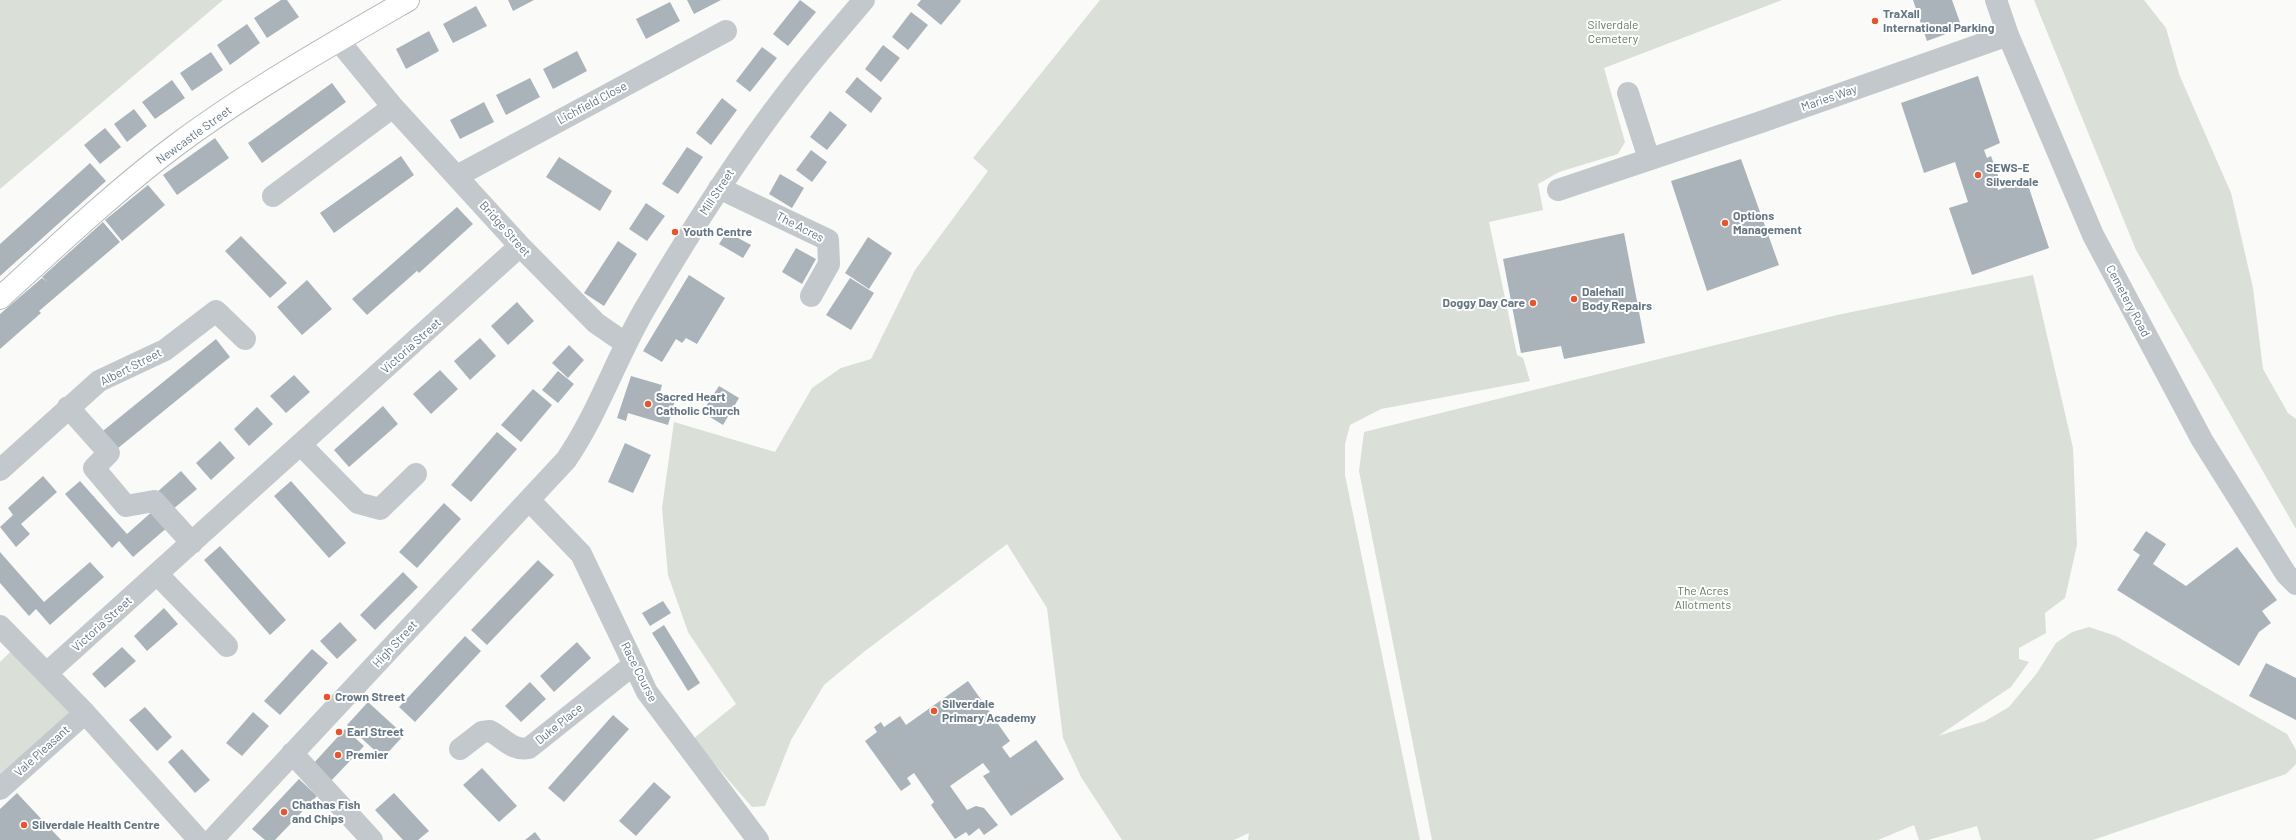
<!DOCTYPE html>
<style>
body{margin:0}
canvas{display:block;background:#fafaf8}
</style>
<canvas width="2296" height="840"></canvas>
<script>
const ctx = document.querySelector('canvas').getContext('2d');
ctx.lineJoin = 'round';
function fill(path, color) {
  ctx.fillStyle = color;
  ctx.fill(path, 'evenodd');
}
function strokePath(path, color, width, dash) {
  ctx.strokeStyle = color;
  ctx.lineWidth = width;
  ctx.lineCap = dash ? 'butt' : 'round';
  ctx.setLineDash(dash || []);
  ctx.stroke(path);
}
function label(font, color, halo, rows, align = 'center') {
  ctx.font = font + ' Barlow,sans-serif';
  ctx.lineWidth = 4;
  ctx.setLineDash([]);
  ctx.textBaseline = 'middle';
  ctx.strokeStyle = halo;
  ctx.fillStyle = color;
  for (const [text, x, y, turn = 0] of rows) {
    ctx.save();
    ctx.translate(x, y);
    ctx.rotate((+turn || 0) * Math.PI / 180);
    ctx.textAlign = isNaN(turn) ? turn : align;
    if (halo) ctx.strokeText(text, 0, 0);
    ctx.fillText(text, 0, 0);
    ctx.restore();
  }
}
fill(new Path2D(`
 M 0,0 L 223,0 L 0,189 Z
 M 1100,0 L 1782,0 L 1604,68 L 1625,142 L 1618,154 L 1559,172 L 1538,184 L 1543,210 L 1489,222 L 1517,355 L 1523,358 L 1530,381 L 1381,409 L 1350,425 L 1345,444 L 1345,475 L 1420,840 L 1248,840 L 1249,833 L 1234,840 L 1122,840 L 1081,777 L 1063,738 L 1047,608 L 1007,544 L 865,651 L 824,685 L 791,740 L 765,806 L 752,807 L 693,739 L 736,704 L 688,632 L 668,575 L 662,508 L 674,422 L 775,452 L 812,388 L 841,368 L 871,359 L 915,270 L 988,171 L 973,158 Z
 M 2034,0 L 2144,0 L 2166,28 L 2179,74 L 2231,193 L 2253,288 L 2263,369 L 2288,413 L 2296,419 L 2296,529 L 2136,250 Z
 M 2033,275 L 2073,448 L 2077,545 L 2065,598 L 2045,613 L 2046,633 L 2019,648 L 2019,659 L 2029,662 L 2011,687 L 1938,736 L 1985,721 L 2009,707 L 2037,673 L 2056,643 L 2072,632 L 2089,627 L 2116,636 L 2287,734 L 2296,750 L 2296,764 L 2286,774 L 2093,840 L 1981,840 L 1977,826 L 1928,840 L 1919,840 L 1914,825 L 1878,840 L 1432,840 L 1359,471 L 1364,432 L 1837,315 Z
 M 14,648 L 73,710 L 0,779 L 0,662 Z`), '#dadfd7');
fill(new Path2D(`
 M 281,0 L 287,0 L 299,17 L 267,38 L 254,18 Z
 M 508,0 L 534,0 L 513,11 Z
 M 687,0 L 721,0 L 694,14 Z
 M 800,0 L 816,12 L 788,46 L 773,34 Z
 M 921,0 L 960,0 L 961,1 L 941,25 L 917,5 Z
 M 1913,0 L 1952,0 L 1962,28 L 1927,41 Z
 M 670,2 L 680,21 L 646,39 L 636,19 Z
 M 476,6 L 487,26 L 453,43 L 443,24 Z
 M 911,12 L 928,25 L 908,50 L 892,37 Z
 M 247,24 L 260,43 L 230,65 L 217,45 Z
 M 429,31 L 439,51 L 406,69 L 396,49 Z
 M 883,45 L 900,58 L 881,82 L 865,69 Z
 M 762,47 L 777,58 L 750,92 L 736,81 Z
 M 577,51 L 587,71 L 553,89 L 543,69 Z
 M 211,52 L 223,70 L 192,91 L 180,73 Z
 M 1978,76 L 2000,143 L 1984,150 L 1987,158 L 1991,156 L 1998,176 L 1994,178 L 1998,190 L 2026,179 L 2049,248 L 1972,275 L 1949,208 L 1968,202 L 1955,162 L 1924,173 L 1901,103 Z
 M 857,77 L 882,98 L 871,113 L 845,92 Z
 M 530,78 L 540,97 L 506,115 L 496,95 Z
 M 172,80 L 185,98 L 155,119 L 142,102 Z
 M 332,83 L 346,102 L 262,163 L 248,143 Z
 M 722,98 L 737,110 L 711,145 L 696,133 Z
 M 484,102 L 494,122 L 460,139 L 450,120 Z
 M 134,109 L 147,126 L 127,142 L 114,124 Z
 M 830,111 L 847,125 L 827,150 L 810,137 Z
 M 105,128 L 121,147 L 100,164 L 84,145 Z
 M 215,138 L 229,158 L 177,195 L 163,175 Z
 M 687,147 L 703,157 L 678,194 L 662,184 Z
 M 811,150 L 827,162 L 812,182 L 796,170 Z
 M 401,156 L 414,175 L 334,233 L 320,213 Z
 M 559,157 L 612,191 L 600,211 L 546,177 Z
 M 1741,159 L 1779,265 L 1707,291 L 1671,181 Z
 M 90,163 L 106,181 L 0,276 L 0,244 Z
 M 780,174 L 804,188 L 792,208 L 769,194 Z
 M 148,185 L 165,205 L 122,241 L 105,220 Z
 M 646,203 L 665,216 L 647,241 L 629,229 Z
 M 457,207 L 473,224 L 419,273 L 410,263 L 417,271 L 367,315 L 352,299 Z
 M 103,222 L 120,242 L 39,311 L 41,313 L 0,349 L 0,314 L 42,278 L 47,282 L 42,277 Z
 M 727,232 L 751,245 L 743,258 L 719,244 Z
 M 1624,233 L 1645,343 L 1564,359 L 1561,346 L 1521,353 L 1503,259 Z
 M 241,236 L 287,283 L 270,298 L 225,251 Z
 M 868,237 L 892,253 L 869,289 L 845,273 Z
 M 618,241 L 637,254 L 604,306 L 584,293 Z
 M 796,248 L 816,259 L 802,284 L 782,272 Z
 M 689,275 L 725,298 L 697,344 L 686,338 L 682,343 L 676,339 L 662,362 L 643,351 Z
 M 850,278 L 874,293 L 851,330 L 826,315 Z
 M 307,280 L 332,309 L 302,335 L 277,307 Z
 M 517,302 L 534,321 L 508,345 L 491,326 Z
 M 480,338 L 496,356 L 470,380 L 454,361 Z
 M 216,339 L 230,357 L 112,453 L 98,435 Z
 M 569,345 L 584,360 L 568,378 L 552,363 Z
 M 440,370 L 458,389 L 431,414 L 413,394 Z
 M 558,371 L 574,384 L 558,403 L 542,390 Z
 M 294,375 L 310,392 L 286,413 L 270,396 Z
 M 631,376 L 662,385 L 660,392 L 676,397 L 668,425 L 628,413 L 626,421 L 617,418 Z
 M 719,386 L 739,398 L 723,425 L 702,412 Z
 M 533,389 L 552,405 L 521,442 L 501,425 Z
 M 383,406 L 398,424 L 349,467 L 334,450 Z
 M 257,407 L 273,424 L 249,446 L 234,429 Z
 M 497,432 L 517,449 L 471,502 L 451,485 Z
 M 220,441 L 235,458 L 211,480 L 196,463 Z
 M 625,443 L 651,455 L 633,493 L 608,482 Z
 M 181,471 L 197,489 L 172,510 L 156,493 Z
 M 43,476 L 57,492 L 21,524 L 30,534 L 16,547 L 0,527 L 13,515 L 8,508 Z
 M 80,481 L 127,534 L 155,509 L 169,526 L 133,557 L 119,541 L 112,548 L 65,494 Z
 M 291,481 L 346,543 L 329,558 L 274,496 Z
 M 444,503 L 461,519 L 417,568 L 399,552 Z
 M 2146,531 L 2166,544 L 2153,564 L 2186,586 L 2237,547 L 2277,600 L 2262,611 L 2271,623 L 2259,632 L 2239,666 L 2117,590 L 2140,555 L 2133,550 Z
 M 220,546 L 286,620 L 270,635 L 204,560 Z
 M 0,552 L 44,602 L 90,562 L 104,577 L 50,625 L 36,609 L 29,616 L 0,583 Z
 M 538,560 L 554,575 L 487,645 L 471,630 Z
 M 403,572 L 418,587 L 375,630 L 360,615 Z
 M 663,601 L 671,613 L 650,626 L 642,613 Z
 M 164,608 L 178,624 L 147,651 L 134,636 Z
 M 340,622 L 357,640 L 337,659 L 320,641 Z
 M 664,625 L 700,683 L 688,691 L 652,633 Z
 M 465,636 L 481,651 L 415,722 L 399,707 Z
 M 577,642 L 591,658 L 554,692 L 540,676 Z
 M 122,647 L 136,661 L 105,688 L 92,674 Z
 M 312,649 L 328,663 L 280,715 L 264,701 Z
 M 2266,663 L 2296,678 L 2296,720 L 2249,696 Z
 M 968,681 L 1010,741 L 1002,747 L 1010,758 L 1036,740 L 1064,779 L 1011,816 L 983,776 L 990,772 L 983,763 L 950,786 L 967,810 L 976,806 L 984,808 L 998,825 L 984,835 L 979,828 L 969,836 L 966,832 L 955,839 L 931,805 L 934,802 L 914,773 L 907,778 L 911,784 L 901,791 L 865,741 L 877,732 L 874,727 L 881,722 L 884,727 L 900,716 L 906,725 Z
 M 530,682 L 546,699 L 521,722 L 505,706 Z
 M 368,702 L 404,735 L 383,758 L 347,725 Z
 M 145,707 L 172,737 L 157,751 L 129,720 Z
 M 253,712 L 269,726 L 242,756 L 226,743 Z
 M 613,715 L 629,729 L 564,802 L 548,788 Z
 M 345,729 L 364,746 L 330,782 L 312,765 Z
 M 182,749 L 210,780 L 195,793 L 168,762 Z
 M 482,768 L 517,806 L 499,822 L 463,785 Z
 M 299,779 L 317,796 L 275,840 L 265,840 L 252,829 Z
 M 654,782 L 671,797 L 636,836 L 619,821 Z
 M 17,793 L 61,840 L 0,840 L 0,809 Z
 M 394,793 L 429,831 L 418,840 L 403,840 L 375,810 Z
 M 535,832 L 541,840 L 525,840 Z`), '#aab3b9');
const major = new Path2D(`
 M 0,298 C 57,246 117,189 179,143 C 251,90 330,45 408,0`);
strokePath(major, '#b5babe', 24);
strokePath(new Path2D(`
 M 1996,0 L 2008,35 L 2093,235 L 2202,440 L 2286,574 L 2296,584
 M 338,40 L 393,107 L 520,246 L 596,323 L 625,343
 M 1628,93 L 1649,159
 M 457,176 L 726,31
 M 719,188 L 828,240 L 829,264 L 811,296
 M 1558,190 L 1758,123 L 2008,35
 M 273,196 L 393,107
 M 68,407 L 109,453 L 94,468 L 126,506 L 154,501 L 192,543
 M 301,445 L 358,503 L 380,509 L 416,474
 M 0,470 L 99,381 L 165,350 L 216,311 L 245,339
 M 529,500 L 581,554 L 647,692 L 758,840
 M 158,575 L 227,646
 M 0,626 L 85,713 L 199,840
 M 47,673 L 520,246
 M 460,749 L 482,732 L 490,731 C 504,738 511,751 529,748 L 633,665
 M 292,753 L 372,840
 M 0,789 L 85,713
 M 212,840 L 566,460 C 599,412 617,355 647,305 C 690,232 735,160 787,93 C 811,61 838,31 864,0`), '#c3c8cc', 22);
strokePath(major, '#fff', 22);
for (const [x, y, r, color] of [
 [1875,21,4,"#e4572e"],
 [1978,175,4,"#e4572e"],
 [1725,223,4,"#e4572e"],
 [675,232,4,"#e4572e"],
 [1574,299,4,"#e4572e"],
 [1533,303,4,"#e4572e"],
 [648,404,4,"#e4572e"],
 [327,697,4,"#e4572e"],
 [934,711,4,"#e4572e"],
 [339,732,4,"#e4572e"],
 [338,755,4,"#e4572e"],
 [284,812,4,"#e4572e"],
 [24,825,4,"#e4572e"]
]) {
  const dot = new Path2D();
  dot.arc(x, y, r, 0, 2 * Math.PI);
  ctx.fillStyle = color;
  ctx.fill(dot);
  strokePath(dot, '#fff', 1.5);
}
label('bold 12px', '#657683', '#fff', [
 ["TraXall",1883,14],
 ["International Parking",1883,28],
 ["SEWS-E",1986,168],
 ["Silverdale",1986,182],
 ["Options",1733,216],
 ["Management",1733,230],
 ["Youth Centre",683,232],
 ["Dalehall",1582,292],
 ["Body Repairs",1582,306],
 ["Doggy Day Care",1525,303,"right"],
 ["Sacred Heart",656,397],
 ["Catholic Church",656,411],
 ["Crown Street",335,697],
 ["Silverdale",942,704],
 ["Primary Academy",942,718],
 ["Earl Street",347,732],
 ["Premier",346,755],
 ["Chathas Fish",292,805],
 ["and Chips",292,819],
 ["Silverdale Health Centre",32,825]
], 'left');
label('12px', '#687a64', '#fff', [
 ["Silverdale",1613,25],
 ["Cemetery",1613,39],
 ["The Acres",1703,591],
 ["Allotments",1703,605]
]);
label('12px', '#657683', '#fff', [
 ["Maries Way",1829,98,-19],
 ["Lichfield Close",592,103,-28],
 ["Newcastle Street",194,135,-36],
 ["Mill Street",717,192,-57],
 ["The Acres",800,227,27],
 ["Bridge Street",505,229,48],
 ["Cemetery Road",2128,301,62],
 ["Victoria Street",411,346,-42],
 ["Albert Street",131,367,-27],
 ["Victoria Street",102,624,-42],
 ["High Street",395,644,-47],
 ["Race Course",639,672,63],
 ["Duke Place",559,724,-39],
 ["Vale Pleasant",42,751,-42]
]);
</script>
